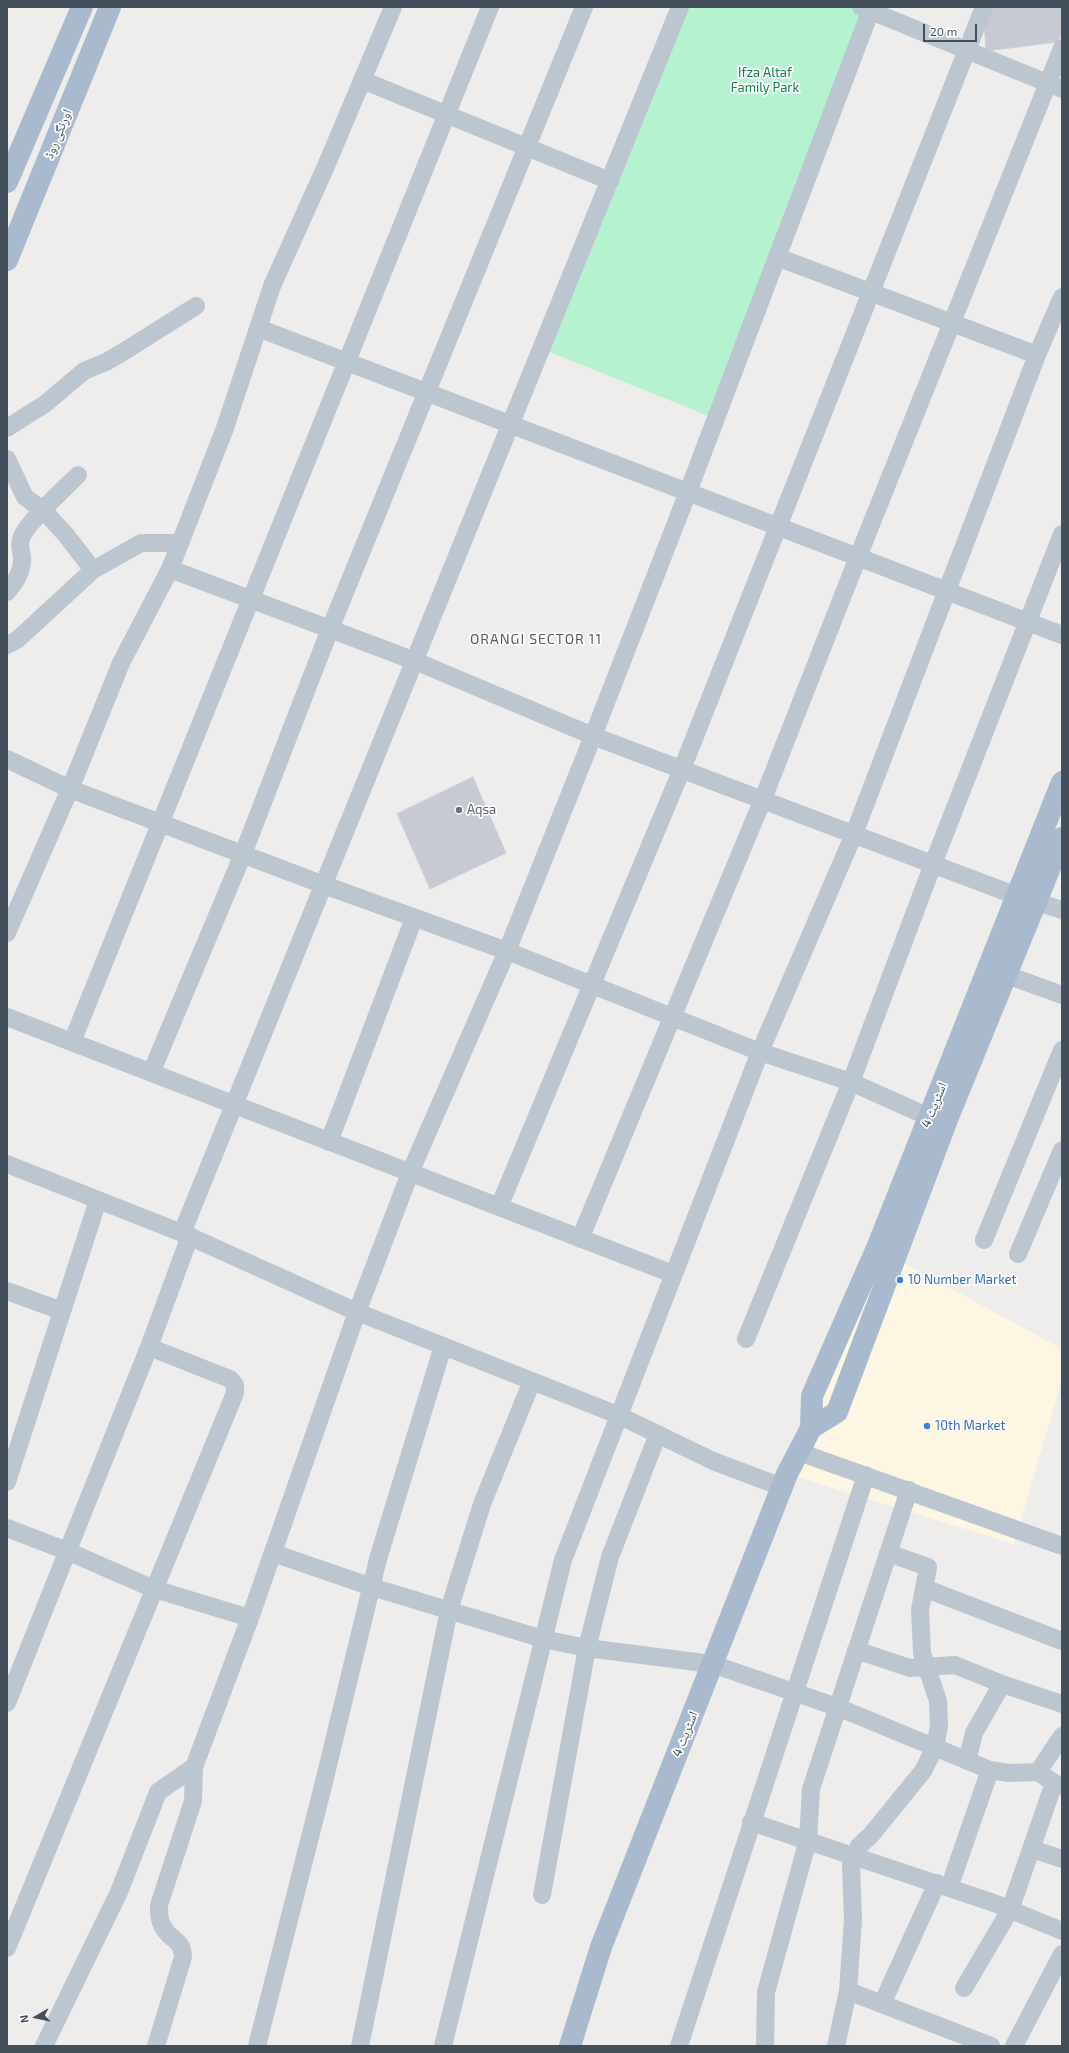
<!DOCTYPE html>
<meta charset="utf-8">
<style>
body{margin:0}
#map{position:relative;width:1069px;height:2053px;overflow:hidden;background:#efecec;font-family:"Exo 2",sans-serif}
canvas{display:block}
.frame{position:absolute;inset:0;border:8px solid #434f5b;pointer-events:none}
.north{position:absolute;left:16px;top:1997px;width:40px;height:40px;-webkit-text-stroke:3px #fff;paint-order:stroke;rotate:261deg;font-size:11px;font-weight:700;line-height:16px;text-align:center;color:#434f5b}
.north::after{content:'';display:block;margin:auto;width:14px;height:18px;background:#434f5b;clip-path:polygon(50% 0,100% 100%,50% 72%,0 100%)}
.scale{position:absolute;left:923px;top:24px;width:54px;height:18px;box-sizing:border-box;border:2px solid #434f5b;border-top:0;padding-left:5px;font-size:12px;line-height:14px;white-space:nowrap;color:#434f5b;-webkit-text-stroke:3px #fff;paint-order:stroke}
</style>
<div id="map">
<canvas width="1069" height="2053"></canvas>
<div class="frame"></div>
<div class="north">N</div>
<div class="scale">20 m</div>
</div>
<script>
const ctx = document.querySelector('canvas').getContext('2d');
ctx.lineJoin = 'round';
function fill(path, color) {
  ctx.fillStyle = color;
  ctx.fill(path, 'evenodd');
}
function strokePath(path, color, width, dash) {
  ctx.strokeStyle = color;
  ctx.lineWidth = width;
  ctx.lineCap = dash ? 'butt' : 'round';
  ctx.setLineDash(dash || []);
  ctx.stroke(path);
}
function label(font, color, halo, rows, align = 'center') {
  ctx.font = font + ' "Exo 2","Noto Naskh Arabic",sans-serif';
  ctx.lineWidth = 3.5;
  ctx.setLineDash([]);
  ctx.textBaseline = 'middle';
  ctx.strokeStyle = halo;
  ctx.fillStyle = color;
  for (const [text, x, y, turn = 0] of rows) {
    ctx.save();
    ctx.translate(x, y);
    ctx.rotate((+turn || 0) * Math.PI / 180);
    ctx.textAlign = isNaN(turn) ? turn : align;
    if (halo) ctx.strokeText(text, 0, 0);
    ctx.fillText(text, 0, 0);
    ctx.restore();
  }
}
fill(new Path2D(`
 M 877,1248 L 1062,1349 L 1062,1379 L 1014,1544 L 787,1474 Z`), '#fdf6e2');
fill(new Path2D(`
 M 680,7 L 861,7 L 870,11 L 716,419 L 542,349 Z`), '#b5f2cf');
const building = new Path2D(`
 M 990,7 L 1062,7 L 1062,32 L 1058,42 L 986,51 L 984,22 Z
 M 473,777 L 506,853 L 430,889 L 397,814 Z`);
fill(building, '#c7cad3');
strokePath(building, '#cfd2d9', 1);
strokePath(new Path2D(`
 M 861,7 L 1062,89
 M 362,80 L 610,181
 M 777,257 L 1037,355
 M 258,328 L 1062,635
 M 7,428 L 45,404 L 84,371 L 106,362 L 128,349 L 196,306
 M 7,459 L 25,497 L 43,510 L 66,535 L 93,570
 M 170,569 L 415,661 L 593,736 L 1017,896 L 1062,910
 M 7,592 C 16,582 23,570 22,557 C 21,550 19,545 21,539 C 25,524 66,487 78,475
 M 7,645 L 17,640 L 93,570 L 141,543 L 180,543
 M 7,759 L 70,789 L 324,885 L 507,951 L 760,1052 L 851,1082 L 929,1117
 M 7,933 L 70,789 L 121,663 L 170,569 L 225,428 L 272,286 L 326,166 L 393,7
 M 1007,975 L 1062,995
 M 7,1017 L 673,1274
 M 72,1042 C 210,696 352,353 490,7
 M 151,1073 L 243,854 L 330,629 L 584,7
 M 329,1142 L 414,918
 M 7,1164 L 182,1233 L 357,1312 L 618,1415 L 713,1461 L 782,1487
 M 499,1207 L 682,769 L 984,7
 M 182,1233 L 680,7
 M 580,1239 L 763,799 L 858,557 L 1062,48
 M 984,1240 L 1062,1050
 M 1018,1254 L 1062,1150
 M 7,1291 L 62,1311
 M 746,1339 L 851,1082 L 933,864 L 1062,534
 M 799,1452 L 1062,1546
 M 7,1482 L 98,1200
 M 7,1528 L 67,1551 L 154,1589 L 250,1618
 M 273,1553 L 372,1587 L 543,1639 L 587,1648 L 712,1664 L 837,1707 L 990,1770 L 1009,1773 L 1038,1772 L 1054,1783 L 1062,1786
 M 924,1588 L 1062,1641
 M 856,1650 L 910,1668 L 955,1665 L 1002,1684
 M 7,1703 L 149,1347 L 190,1236
 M 967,1761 L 974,1733 L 1002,1684 L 1062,1704
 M 194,1767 L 250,1618 L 357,1312 L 410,1173 L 507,951 L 593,736 L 688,492 L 872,7
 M 1038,1772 L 1062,1736
 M 751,1822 L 994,1903 L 1062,1931
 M 1032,1849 L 1062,1859
 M 949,1888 L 990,1770
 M 542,1895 L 587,1648 L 610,1557 L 658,1434
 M 7,1948 L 235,1393 L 235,1385 L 230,1379 L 149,1347
 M 964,1988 L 1010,1910 L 1054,1783
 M 848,1991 L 991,2046
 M 882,2004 L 937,1883
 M 44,2046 L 119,1892 L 158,1792 L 194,1767 L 193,1801 L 159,1905 C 159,1914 159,1922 165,1930 C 173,1942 182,1939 183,1957 L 156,2046
 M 257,2046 L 323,1786 L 378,1559 L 443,1346
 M 360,2046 L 449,1610 L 482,1504 L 532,1381
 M 443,2046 L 563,1560 L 760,1052 L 854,834 L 1037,355 L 1062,297
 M 679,2046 L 866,1475
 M 765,2046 L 766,1992 L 808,1840 L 811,1789 L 909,1490
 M 836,2046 L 848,1991 L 853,1920 L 851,1865 L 859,1846 L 871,1835 L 923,1771 L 935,1747 L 939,1726 L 938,1701 L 922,1653 L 920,1610 L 928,1567 L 888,1553
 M 1014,2046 L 1062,1954`), '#bbc6d0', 18);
strokePath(new Path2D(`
 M 7,182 L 82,7
 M 7,260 L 110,7
 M 811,1428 L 837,1412 L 948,1117 L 1062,838
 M 570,2046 L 601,1947 L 787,1474 L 811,1428 L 812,1396 L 877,1248 L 1062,782`), '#a9bace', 22);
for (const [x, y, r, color] of [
 [459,810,4,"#6b7280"],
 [900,1280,4,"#3f7fe0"],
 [927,1426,4,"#3f7fe0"]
]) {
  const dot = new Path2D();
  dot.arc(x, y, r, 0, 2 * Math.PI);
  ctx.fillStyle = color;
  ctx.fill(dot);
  strokePath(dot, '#fff', 1.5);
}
label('13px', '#0f814c', '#fff', [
 ["Ifza Altaf",765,73],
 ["Family Park",765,88]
]);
label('13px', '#434f5b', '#fff', [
 ["اورنگی روڈ",58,134,-68],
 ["اسٹریٹ 4",934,1105,-68],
 ["اسٹریٹ 4",685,1734,-68]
]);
label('13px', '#5b616d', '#fff', [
 ["Aqsa",467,810]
], 'left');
label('13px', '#366cbe', '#fff', [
 ["10 Number Market",908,1280],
 ["10th Market",935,1426]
], 'left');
ctx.letterSpacing = '1px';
label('14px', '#585c62', '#fff', [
 ["ORANGI SECTOR 11",536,639]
]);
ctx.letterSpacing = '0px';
</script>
